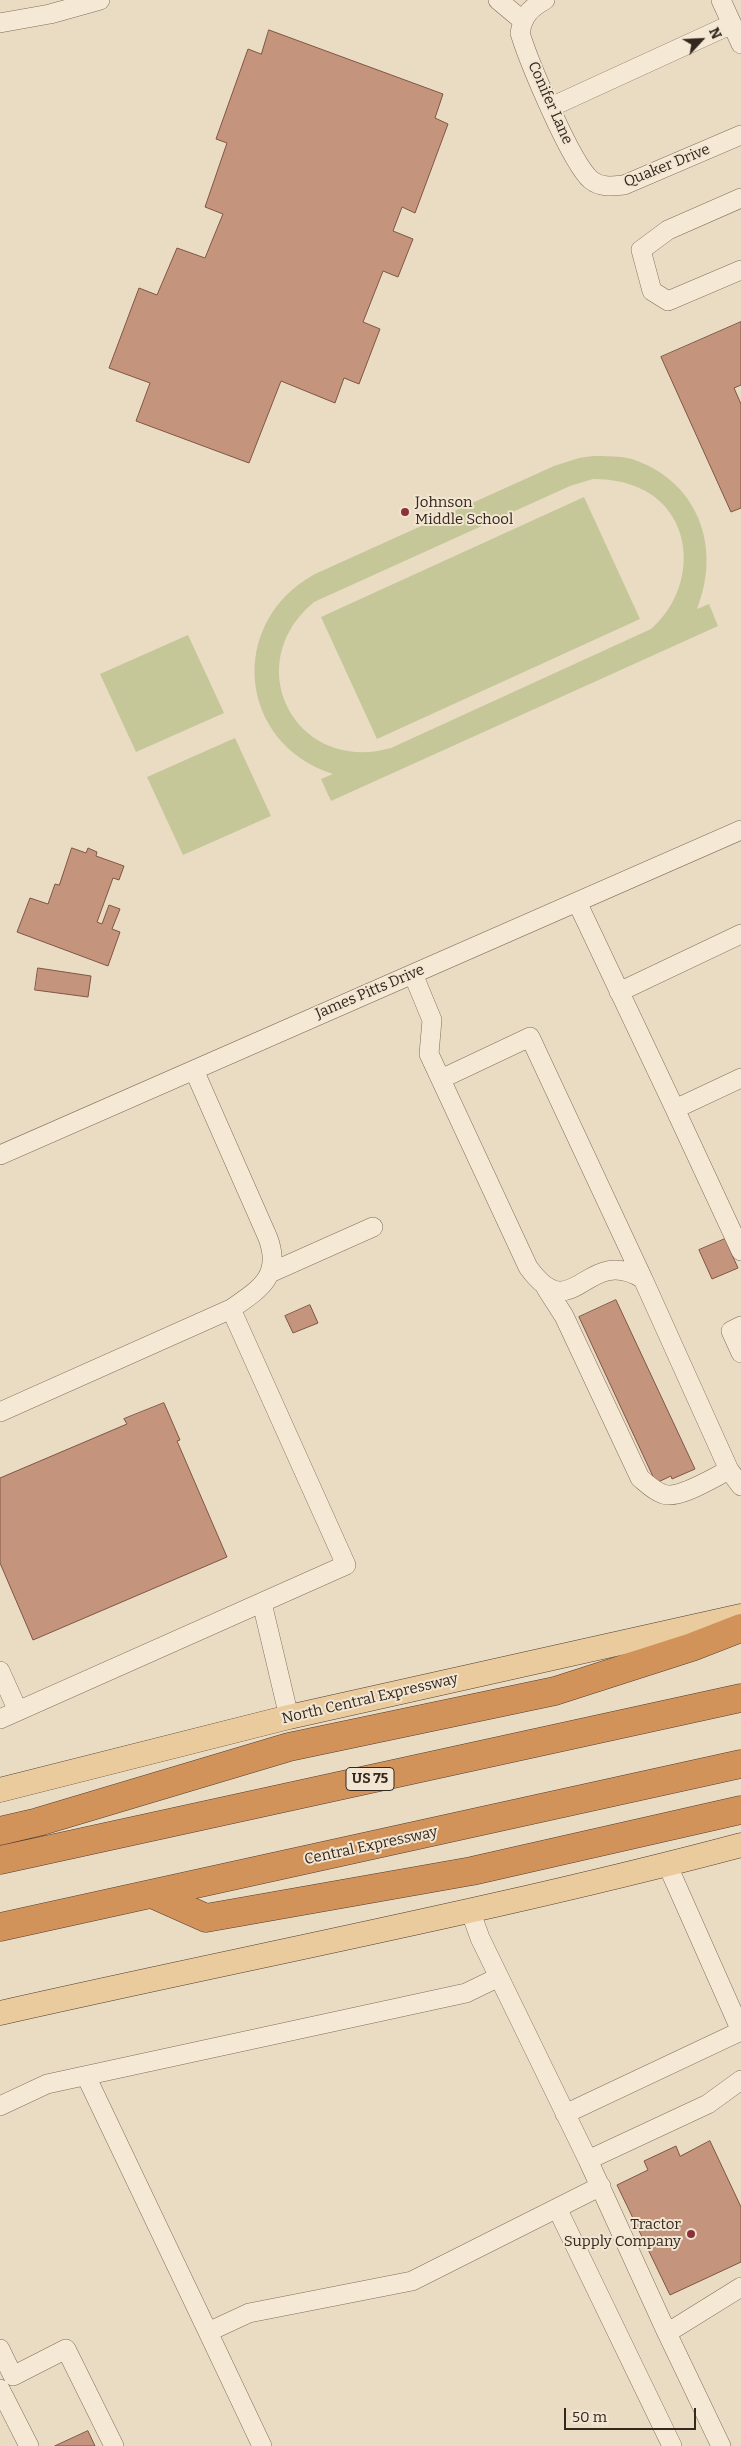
<!DOCTYPE html>
<style>
body{margin:0}
#map{position:relative;width:741px;height:2446px;overflow:hidden;background:#eadbc3;font-family:Bitter,serif}
canvas{display:block}
.north{position:absolute;left:676px;top:15px;width:50px;height:50px;-webkit-text-stroke:4px #f2e6d2;paint-order:stroke;rotate:65deg;font-size:14px;font-weight:700;line-height:20px;text-align:center;color:#34271e}
.north::after{content:'';display:block;margin:auto;width:18px;height:22px;background:#34271e;clip-path:polygon(50% 0,100% 100%,50% 72%,0 100%)}
.scale{position:absolute;left:564px;top:2408px;width:132px;height:22px;box-sizing:border-box;border:2px solid #34271e;border-top:0;padding-left:6px;font-size:15px;line-height:18px;white-space:nowrap;color:#34271e;-webkit-text-stroke:4px #f2e6d2;paint-order:stroke}
</style>
<div id="map">
<canvas width="741" height="2446"></canvas>
<div class="north">N</div>
<div class="scale">50 m</div>
</div>
<script>
const ctx = document.querySelector('canvas').getContext('2d');
ctx.lineJoin = 'round';
function fill(path, color) {
  ctx.fillStyle = color;
  ctx.fill(path, 'evenodd');
}
function strokePath(path, color, width, dash) {
  ctx.strokeStyle = color;
  ctx.lineWidth = width;
  ctx.lineCap = dash ? 'butt' : 'round';
  ctx.setLineDash(dash || []);
  ctx.stroke(path);
}
function label(font, color, halo, rows, align = 'center') {
  ctx.font = font + ' Bitter,serif';
  ctx.lineWidth = 4;
  ctx.setLineDash([]);
  ctx.textBaseline = 'middle';
  ctx.strokeStyle = halo;
  ctx.fillStyle = color;
  for (const [text, x, y, turn = 0] of rows) {
    ctx.save();
    ctx.translate(x, y);
    ctx.rotate((+turn || 0) * Math.PI / 180);
    ctx.textAlign = isNaN(turn) ? turn : align;
    if (halo) ctx.strokeText(text, 0, 0);
    ctx.fillText(text, 0, 0);
    ctx.restore();
  }
}
fill(new Path2D(`
 M 593,456 C 606,456 620,456 632,459 C 698,481 722,547 697,609 L 709,604 L 718,626 L 331,801 L 321,779 L 333,774 C 237,743 227,622 315,574 L 554,466 L 579,458 ZM 593,479 C 614,479 634,483 652,495 C 698,528 691,595 651,629 L 391,748 C 296,775 238,665 314,602 L 570,486 Z
 M 584,497 L 640,619 L 377,739 L 321,617 Z
 M 188,635 L 224,713 L 136,752 L 100,674 Z
 M 235,738 L 271,816 L 183,855 L 147,777 Z`), '#c5c799');
const building = new Path2D(`
 M 269,30 L 443,94 L 435,118 L 448,124 L 415,213 L 402,207 L 393,231 L 413,239 L 398,277 L 383,271 L 363,322 L 380,329 L 359,384 L 344,378 L 335,403 L 281,381 L 249,463 L 136,421 L 150,383 L 109,368 L 139,288 L 157,295 L 177,248 L 205,258 L 223,214 L 205,207 L 227,143 L 216,139 L 248,49 L 261,54 Z
 M 741,322 L 741,385 L 734,388 L 741,404 L 741,508 L 731,512 L 661,357 Z
 M 72,848 L 86,853 L 88,848 L 97,852 L 96,856 L 124,866 L 119,880 L 113,878 L 97,922 L 102,924 L 109,905 L 120,909 L 112,929 L 120,932 L 108,966 L 17,932 L 30,898 L 48,904 L 55,884 L 59,885 Z
 M 38,968 L 91,976 L 88,997 L 35,990 Z
 M 725,1239 L 738,1268 L 712,1279 L 699,1250 Z
 M 616,1300 L 695,1469 L 672,1479 L 671,1476 L 656,1483 L 579,1317 Z
 M 310,1305 L 318,1323 L 293,1333 L 285,1316 Z
 M 164,1403 L 180,1440 L 177,1441 L 227,1557 L 33,1640 L 0,1563 L 0,1478 L 127,1424 L 124,1419 Z
 M 710,2141 L 741,2207 L 741,2262 L 670,2295 L 617,2185 L 648,2170 L 644,2161 L 676,2146 L 680,2156 Z
 M 88,2431 L 95,2446 L 55,2446 Z`);
fill(building, '#c4947d');
strokePath(building, '#7f5644', 1);
const minor = new Path2D(`
 M 498,0 L 522,20
 M 545,0 C 530,8 523,16 520,33 C 529,62 571,163 591,180 C 601,188 613,186 624,185 L 741,135
 M 721,0 L 741,44
 M 0,23 L 50,14 L 100,0
 M 551,107 L 732,24
 M 741,198 L 668,230 L 641,250 L 652,291 L 668,301 L 741,270
 M 577,902 L 675,1109
 M 413,974 L 432,1020 L 429,1054 L 528,1267 C 574,1331 585,1243 643,1279 L 729,1470 L 741,1486
 M 619,992 L 741,934
 M 741,1078 L 675,1109 L 741,1251
 M 441,1079 L 530,1037 L 643,1279
 M 0,1155 L 741,830
 M 272,1272 L 373,1227
 M 546,1288 L 564,1316 L 640,1478 C 647,1484 654,1491 663,1494 C 679,1500 714,1477 729,1470
 M 741,1326 L 731,1331 L 741,1353
 M 0,1412 L 231,1309 C 260,1289 282,1276 268,1238 L 194,1070
 M 262,1603 L 289,1717
 M 0,1671 L 18,1711
 M 0,1719 L 346,1565 L 231,1309
 M 667,1864 L 741,2031
 M 470,1910 L 480,1938 L 588,2160 L 708,2104 L 741,2080
 M 86,2076 L 208,2332 L 249,2313 L 412,2281 L 601,2186
 M 0,2106 L 47,2084 L 466,1993 L 499,1977
 M 565,2114 L 741,2031
 M 588,2160 L 667,2333 L 741,2287
 M 557,2208 L 672,2446
 M 208,2332 L 262,2446
 M 667,2333 L 721,2446
 M 0,2349 L 13,2376 L 66,2349 L 114,2446
 M 0,2389 L 29,2446`);
const major = new Path2D(`
 M 0,1790 L 289,1717 L 741,1616
 M 0,2013 C 247,1957 496,1910 741,1845`);
const highway = new Path2D(`
 M 0,1831 L 38,1822 L 289,1747 L 555,1691 L 692,1647 L 741,1628
 M 0,1860 L 741,1698
 M 152,1894 L 206,1918 L 472,1871 L 741,1810
 M 0,1927 L 741,1764`);
strokePath(minor, '#826d5c', 20);
strokePath(major, '#503c30', 25);
strokePath(highway, '#503c30', 29);
strokePath(minor, '#f5e9d6', 19);
strokePath(major, '#eacb9e', 24);
strokePath(highway, '#d2935b', 28);
for (const [x, y, r, color] of [
 [405,512,5,"#8c313a"],
 [691,2234,5,"#8c313a"]
]) {
  const dot = new Path2D();
  dot.arc(x, y, r, 0, 2 * Math.PI);
  ctx.fillStyle = color;
  ctx.fill(dot);
  strokePath(dot, '#f2e6d2', 2);
}
for (const [x, y, w] of [
 [370,1779,48]
]) {
  const box = new Path2D();
  box.roundRect(x - w / 2, y - 11.5, w, 23, 4);
  ctx.fillStyle = '#f2e6d2';
  ctx.fill(box);
  strokePath(box, '#34271e', 1);
}
label('bold 14px', '#34271e', null, [
 ["US 75",370,1779]
]);
label('15px', '#34271e', '#f2e6d2', [
 ["Conifer Lane",550,103,66],
 ["Quaker Drive",667,166,-22],
 ["James Pitts Drive",370,992,-23],
 ["North Central Expressway",370,1699,-13],
 ["Central Expressway",371,1846,-12]
]);
label('15px', '#34271e', '#f2e6d2', [
 ["Johnson",415,503],
 ["Middle School",415,520],
 ["Tractor",681,2225,"right"],
 ["Supply Company",681,2242,"right"]
], 'left');
</script>
